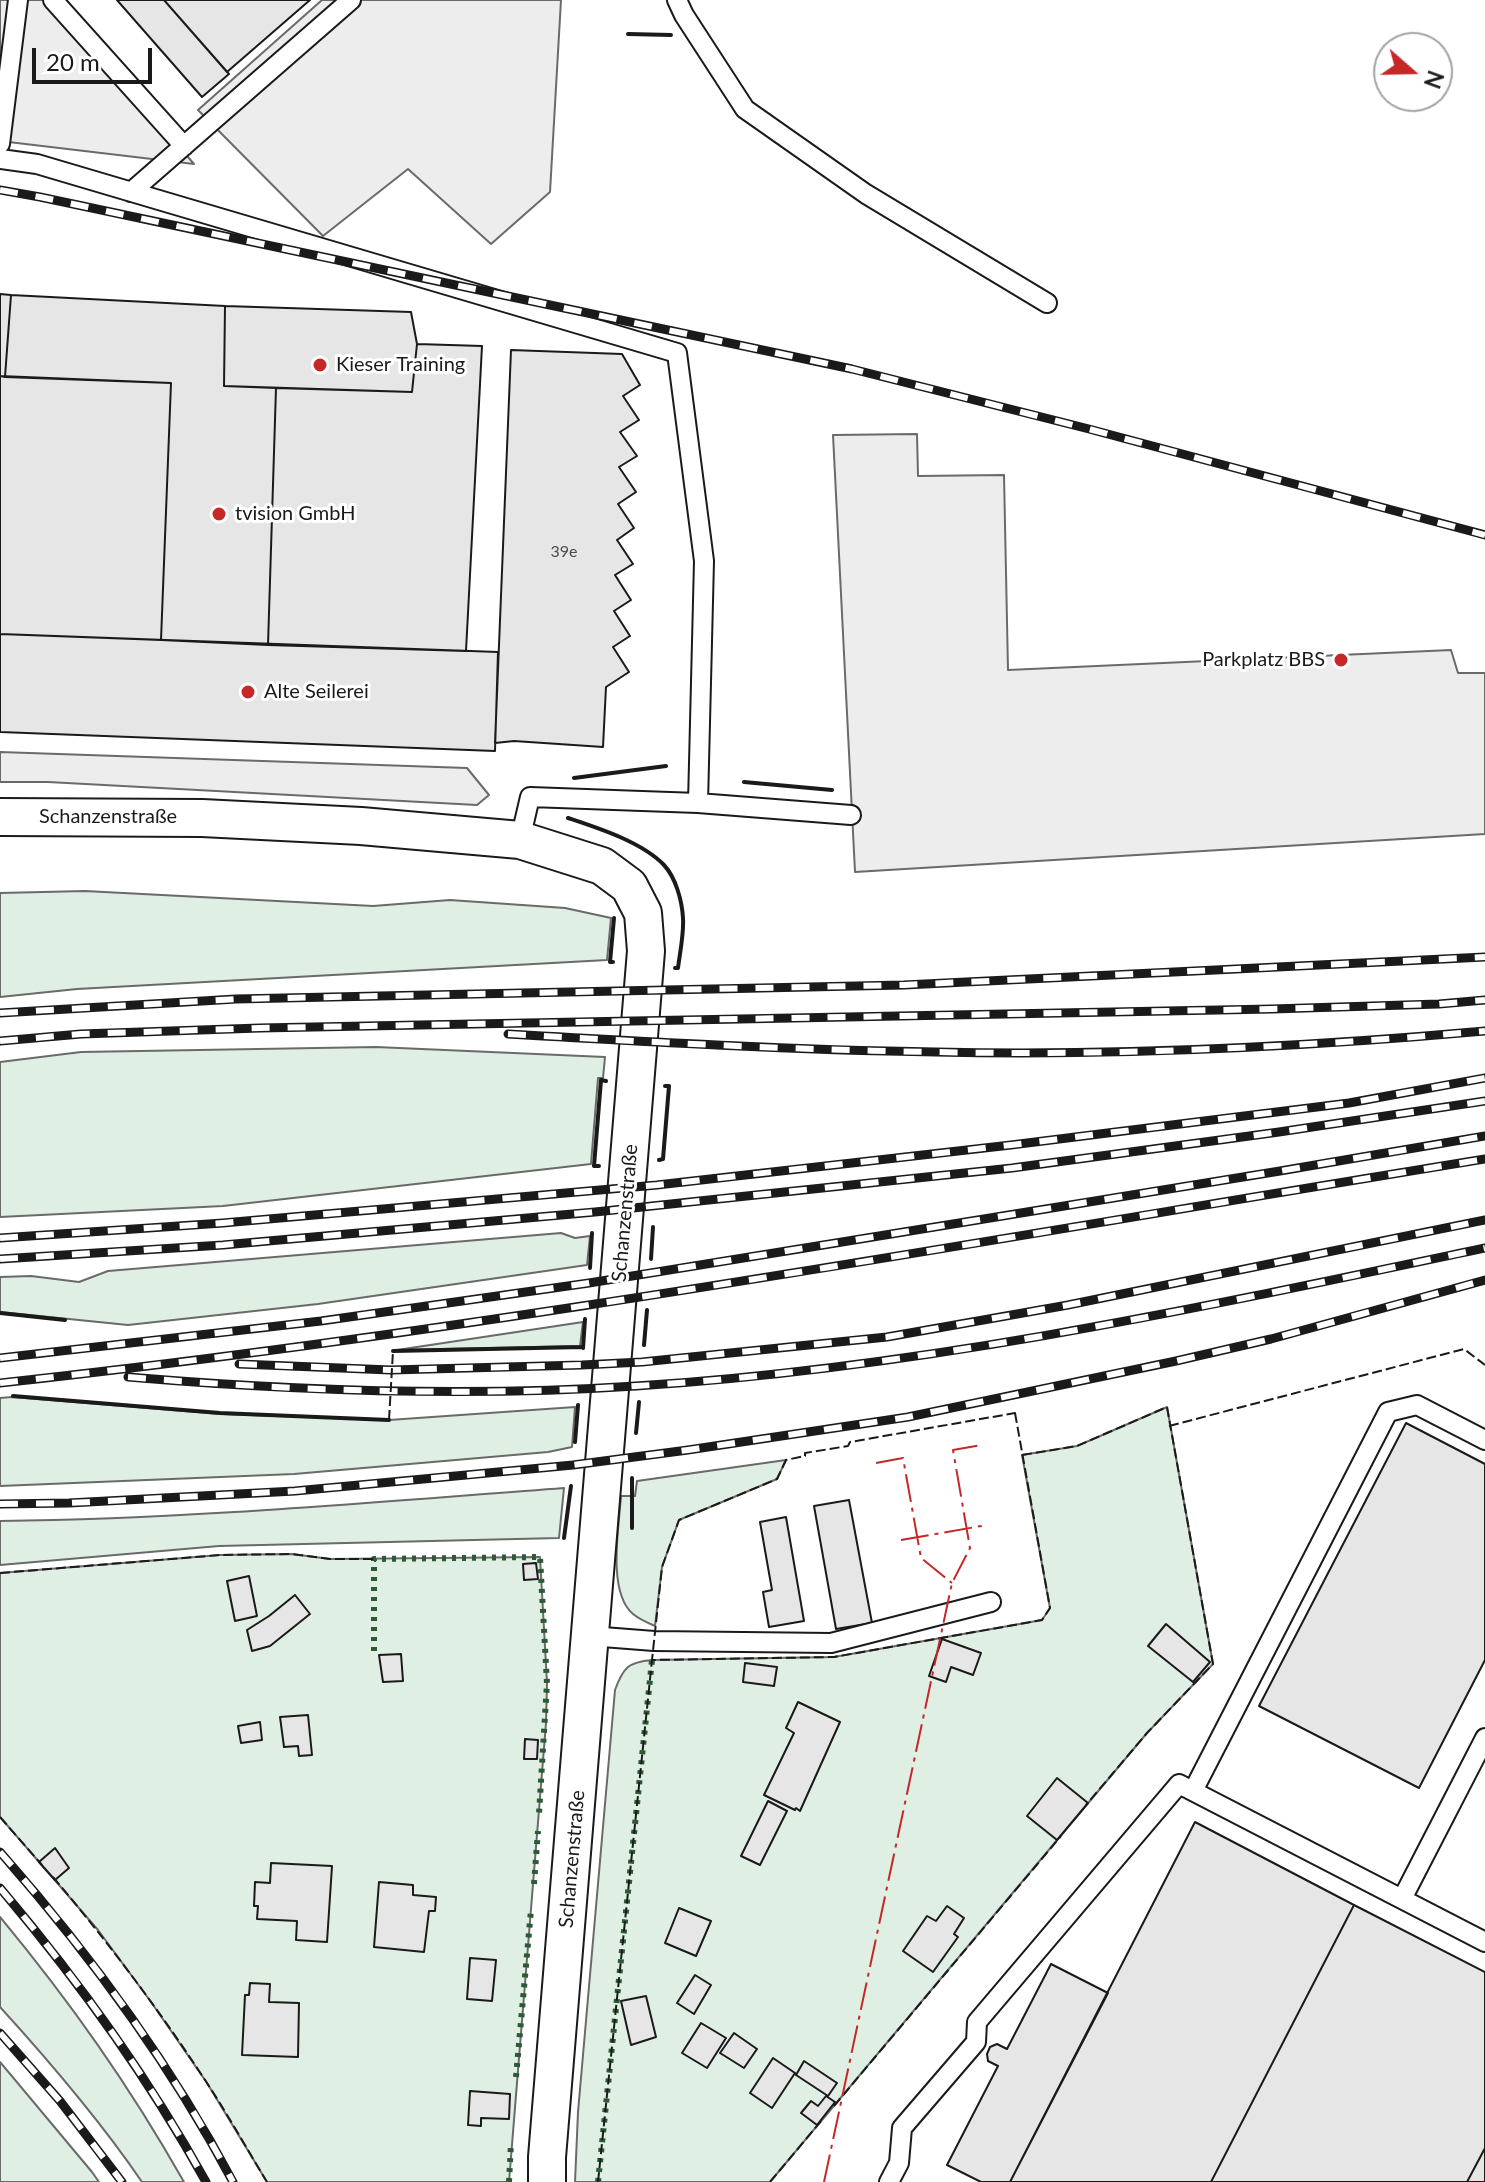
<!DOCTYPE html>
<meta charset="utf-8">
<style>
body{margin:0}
#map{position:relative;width:1485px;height:2182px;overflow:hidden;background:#fff;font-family:Lato,sans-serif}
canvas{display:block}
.north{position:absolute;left:1373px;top:32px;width:80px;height:80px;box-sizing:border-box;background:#fff;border:2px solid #a3a3a3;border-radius:50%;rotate:110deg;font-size:22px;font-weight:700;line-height:32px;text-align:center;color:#1a1a1a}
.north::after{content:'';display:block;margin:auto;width:28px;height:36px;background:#c62828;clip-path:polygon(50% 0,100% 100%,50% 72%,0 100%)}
.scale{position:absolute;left:32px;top:48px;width:120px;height:36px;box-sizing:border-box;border:4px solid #1a1a1a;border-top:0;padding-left:10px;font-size:24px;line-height:28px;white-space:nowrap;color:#1a1a1a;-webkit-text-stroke:6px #fff;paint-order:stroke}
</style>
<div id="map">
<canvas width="1485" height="2182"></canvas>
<div class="north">N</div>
<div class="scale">20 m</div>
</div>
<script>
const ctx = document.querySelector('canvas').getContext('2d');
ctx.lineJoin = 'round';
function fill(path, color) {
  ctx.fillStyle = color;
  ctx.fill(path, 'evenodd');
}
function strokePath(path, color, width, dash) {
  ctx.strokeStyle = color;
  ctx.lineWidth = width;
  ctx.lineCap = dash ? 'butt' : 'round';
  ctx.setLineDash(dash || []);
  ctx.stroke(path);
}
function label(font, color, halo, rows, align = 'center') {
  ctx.font = font + ' Lato,sans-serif';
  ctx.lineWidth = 6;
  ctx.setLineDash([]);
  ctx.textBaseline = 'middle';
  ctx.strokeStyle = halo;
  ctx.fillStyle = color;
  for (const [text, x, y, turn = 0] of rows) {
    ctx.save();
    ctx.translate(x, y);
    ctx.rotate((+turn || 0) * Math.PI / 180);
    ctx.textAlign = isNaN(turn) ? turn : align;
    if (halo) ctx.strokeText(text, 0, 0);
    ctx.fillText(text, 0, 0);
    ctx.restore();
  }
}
const green = new Path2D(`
 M 85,891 L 373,906 L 450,900 L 565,908 L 611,918 L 607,960 L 77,989 L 0,997 L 0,893 Z
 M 376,1047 L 605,1057 L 603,1078 L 598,1078 L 591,1164 L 223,1206 L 0,1217 L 0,1062 L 81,1052 Z
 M 561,1233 L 575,1238 L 590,1236 L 587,1265 L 318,1304 L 128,1325 L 0,1312 L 0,1277 L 31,1276 L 79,1282 L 108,1271 Z
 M 583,1322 L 580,1346 L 397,1350 Z
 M 12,1397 L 221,1414 L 389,1420 L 575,1407 L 572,1447 L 548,1452 L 294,1474 L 0,1486 L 0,1398 Z
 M 1167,1407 L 1213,1664 L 1147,1733 L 770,2182 L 575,2182 L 578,2112 L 615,1690 C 623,1668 628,1662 652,1660 L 834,1657 L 1042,1620 L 1050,1608 L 1022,1455 L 1077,1446 Z
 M 786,1460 L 777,1479 L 679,1520 L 662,1567 L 655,1626 C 648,1623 639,1619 633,1614 C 607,1592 619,1527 621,1496 L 635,1496 L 637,1481 Z
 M 564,1488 L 559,1538 L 219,1546 L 0,1565 L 0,1521 C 189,1519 376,1502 564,1488 Z
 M 292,1554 L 330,1559 L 540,1557 L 547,1683 L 546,1723 L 509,2182 L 267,2182 L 207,2083 L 151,2002 L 98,1930 L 0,1817 L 0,1573 L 220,1555 Z
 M 0,1917 C 71,2003 129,2085 184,2182 L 142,2182 C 99,2119 51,2063 0,2007 Z
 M 0,2062 L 92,2172 L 99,2182 L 0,2182 Z`);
fill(green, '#e0efe3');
strokePath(green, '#6a6a6a', 2);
const parking = new Path2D(`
 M 0,0 L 54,0 L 194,164 L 0,141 Z
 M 322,0 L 561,0 L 550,192 L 491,244 L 408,169 L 323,236 L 198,110 Z
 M 917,434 L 918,476 L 1004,475 L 1008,670 L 1451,650 L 1458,673 L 1485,673 L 1485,834 L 855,872 L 833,435 Z
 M 0,752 L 467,768 L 489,795 L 477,805 L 48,782 L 0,782 Z`);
fill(parking, '#ededed');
strokePath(parking, '#6a6a6a', 2);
const building = new Path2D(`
 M 117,0 L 164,0 L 229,74 L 202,97 Z
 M 164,0 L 310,0 L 227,72 Z
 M 0,294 L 11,295 L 5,377 L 0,376 Z
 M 11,295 L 225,306 L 224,386 L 276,388 L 268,645 L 161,640 L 171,383 L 5,377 Z
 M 225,306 L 411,312 L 417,344 L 412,392 L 224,386 Z
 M 417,344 L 482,346 L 466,651 L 268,645 L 276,388 L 412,392 Z
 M 511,350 L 622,354 L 640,385 L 623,396 L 639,420 L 620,432 L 637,456 L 619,467 L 636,492 L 618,504 L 634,528 L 617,540 L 633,564 L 615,575 L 631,600 L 614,611 L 630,636 L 613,647 L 629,672 L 606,687 L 603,747 L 514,741 L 495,743 Z
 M 0,376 L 171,383 L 161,640 L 0,634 Z
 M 0,634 L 498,652 L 495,751 L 0,732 Z
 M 1406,1423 L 1485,1464 L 1485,1660 L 1419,1788 L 1259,1706 Z
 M 849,1500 L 872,1623 L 836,1629 L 814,1506 Z
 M 786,1517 L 804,1621 L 769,1627 L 763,1592 L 772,1590 L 760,1522 Z
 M 536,1563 L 538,1579 L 524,1580 L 523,1564 Z
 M 249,1576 L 257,1616 L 235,1621 L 227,1581 Z
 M 295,1595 L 310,1614 L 270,1646 L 252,1651 L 247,1630 L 269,1616 Z
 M 1166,1624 L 1210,1662 L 1193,1682 L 1148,1646 Z
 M 942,1639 L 981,1653 L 973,1675 L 951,1667 L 946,1682 L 929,1676 Z
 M 401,1654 L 403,1681 L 383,1682 L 379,1655 Z
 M 745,1663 L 777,1667 L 774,1686 L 743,1682 Z
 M 798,1702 L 840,1722 L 800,1811 L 796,1808 L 795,1810 L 764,1795 L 794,1733 L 786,1728 Z
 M 308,1715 L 312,1755 L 299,1756 L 298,1746 L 284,1747 L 280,1717 Z
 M 260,1722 L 262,1740 L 241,1743 L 238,1726 Z
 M 525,1739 L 538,1740 L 537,1759 L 524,1759 Z
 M 1057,1778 L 1088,1803 L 1057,1840 L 1027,1816 Z
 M 768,1801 L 787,1811 L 760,1865 L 741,1856 Z
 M 1195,1822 L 1354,1905 L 1211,2182 L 1010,2182 Z
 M 55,1848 L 69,1868 L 55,1880 L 39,1862 Z
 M 271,1863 L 332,1866 L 327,1942 L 296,1940 L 297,1921 L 257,1919 L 258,1906 L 254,1906 L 255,1882 L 270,1883 Z
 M 379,1882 L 413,1885 L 413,1895 L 436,1897 L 435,1911 L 429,1911 L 424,1952 L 374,1947 Z
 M 1354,1905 L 1485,1972 L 1485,2148 L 1467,2182 L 1211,2182 Z
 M 947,1906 L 964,1918 L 954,1934 L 958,1937 L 933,1972 L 903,1951 L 927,1916 L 936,1921 Z
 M 679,1908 L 711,1921 L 696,1956 L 665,1943 Z
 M 470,1958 L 496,1960 L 492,2001 L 467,1999 Z
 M 1051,1964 L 1108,1993 L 1010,2182 L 981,2182 L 947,2165 L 998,2066 L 988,2061 L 987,2054 L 990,2047 L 997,2044 L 1007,2049 Z
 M 695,1975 L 711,1985 L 694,2014 L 677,2003 Z
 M 250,1983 L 270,1984 L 269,2002 L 299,2003 L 298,2057 L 242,2055 L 245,1995 L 249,1995 Z
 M 646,1996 L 656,2037 L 631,2045 L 621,2001 Z
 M 701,2023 L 726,2038 L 707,2068 L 682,2053 Z
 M 734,2033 L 757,2049 L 744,2068 L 720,2053 Z
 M 773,2058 L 795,2073 L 772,2108 L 750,2093 Z
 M 804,2061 L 837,2083 L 828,2096 L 796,2075 Z
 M 470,2091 L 510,2094 L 509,2119 L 481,2118 L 481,2126 L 468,2125 Z
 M 826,2096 L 835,2102 L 817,2125 L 801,2113 L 811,2101 L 818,2106 Z
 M 1485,2148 L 1485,2182 L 1467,2182 Z`);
fill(building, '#e6e6e6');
strokePath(building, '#1a1a1a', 2);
const lane = new Path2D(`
 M 53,0 L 184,146
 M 677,0 L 684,15 L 745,109 L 866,194 L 1047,303
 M 0,144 L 18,0
 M 0,159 L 37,164 L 677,353 L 704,561 L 698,803
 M 131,192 L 351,0
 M 520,840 L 530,797 L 698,803 L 851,815
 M 590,1636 L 654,1641 L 831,1643 L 991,1602
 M 1193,1791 L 1388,1412 L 1417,1405 L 1485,1440
 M 1402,1899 L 1485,1738
 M 889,2182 L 899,2163 L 902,2128 L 976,2042 L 977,2022 L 1179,1784 L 1485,1942`);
const street = new Path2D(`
 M 0,817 L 202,818 L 361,826 L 520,840 L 602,866 L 629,886 L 643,913 L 646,951 L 547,2157 L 547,2182`);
strokePath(lane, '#1a1a1a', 22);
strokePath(street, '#1a1a1a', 40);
strokePath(lane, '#fff', 18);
strokePath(street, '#fff', 36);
const rail = new Path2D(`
 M 0,190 L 40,197 L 852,369 L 1089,429 L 1485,535
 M 0,1013 L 236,999 L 904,985 L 1485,957
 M 508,1034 C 650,1042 793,1050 936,1052 C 1119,1056 1303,1047 1485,1031
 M 0,1041 L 81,1034 L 260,1028 L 1272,1009 L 1439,1004 L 1485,1000
 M 0,1238 L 223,1223 L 657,1185 L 1011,1145 L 1349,1103 L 1485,1078
 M 0,1259 L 223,1245 L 595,1212 L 1012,1168 L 1279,1132 L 1485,1101
 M 0,1358 L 321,1321 L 589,1283 L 1280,1171 L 1485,1136
 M 239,1364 L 391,1370 L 582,1365 L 642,1362 L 887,1337 L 1068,1305 L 1485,1220
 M 128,1377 C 297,1391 467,1397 636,1386 C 923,1368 1204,1307 1485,1248
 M 0,1383 C 498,1329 991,1239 1485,1159
 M 0,1504 L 69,1503 L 295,1491 L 573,1465 L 688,1450 L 908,1417 L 1176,1361 L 1271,1339 L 1485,1280
 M 0,1852 C 89,1953 170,2063 233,2182
 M 0,1888 C 78,1980 148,2077 206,2182
 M 0,2033 L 60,2101 L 122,2182`);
strokePath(rail, '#1a1a1a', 9);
strokePath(rail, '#fff', 6, [18]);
strokePath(new Path2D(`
 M 374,1651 L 374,1559 L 540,1557 L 547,1683 L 539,1814
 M 534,1884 L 538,1831
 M 516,2077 L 531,1910
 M 509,2182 L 511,2143
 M 598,2182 L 652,1660`), '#2b5a34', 6, [4, 6]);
strokePath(new Path2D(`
 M 1015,1413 L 1050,1608 L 1042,1620 L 834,1657 L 652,1660 L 662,1567 L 679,1520 L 777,1479 L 786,1460 L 805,1456 L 805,1453 L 848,1446 L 850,1442 Z
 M 389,1420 L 393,1351
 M 1169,1426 L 1464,1349 L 1485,1365
 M 1022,1455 L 1077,1446 L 1167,1407 L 1213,1664 L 1147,1733 L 1086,1805
 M 0,1573 L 220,1555 L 292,1554 L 330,1559 L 374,1559
 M 0,1817 L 42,1865
 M 53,1877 C 108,1942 160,2011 207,2083 C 228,2115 247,2149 267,2182
 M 834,2106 L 1061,1836
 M 598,2182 L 652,1660
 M 770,2182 L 821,2121`), '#1a1a1a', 2, [10, 4]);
strokePath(new Path2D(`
 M 628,34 L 671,35
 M 574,778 L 666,766
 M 744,782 L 832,790
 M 568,818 C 598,828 642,842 664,865 C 676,878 682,901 683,918 C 684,934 680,952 678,968 L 675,968
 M 613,962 L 610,962 L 614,918
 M 659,1160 L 663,1159 L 669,1086 L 665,1086
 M 599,1166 L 594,1166 L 601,1080 L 606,1081
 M 651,1259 L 653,1227
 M 590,1268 L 592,1233
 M 0,1313 L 65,1320
 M 644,1345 L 647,1310
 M 583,1348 L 585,1319
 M 393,1351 L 583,1347
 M 13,1396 L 220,1413 L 389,1420
 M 636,1433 L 639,1402
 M 575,1442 L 578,1405
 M 632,1528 L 632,1478
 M 564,1538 L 571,1486`), '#1a1a1a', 4);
strokePath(new Path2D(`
 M 876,1463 L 903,1458 L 921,1558 L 952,1583
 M 901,1540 L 987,1525
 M 824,2182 L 952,1583 L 970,1548 L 953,1450 L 982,1445`), '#c62828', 2, [28, 6, 4, 6]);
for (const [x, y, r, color] of [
 [320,365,8,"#c62828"],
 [219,514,8,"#c62828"],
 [1341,660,8,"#c62828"],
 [248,692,8,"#c62828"]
]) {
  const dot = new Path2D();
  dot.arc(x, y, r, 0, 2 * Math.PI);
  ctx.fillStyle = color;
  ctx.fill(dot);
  strokePath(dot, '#fff', 3);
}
label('16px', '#4d4d4d', null, [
 ["39e",564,552]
]);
label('20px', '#1a1a1a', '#fff', [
 ["Kieser Training",336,365],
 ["tvision GmbH",235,514],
 ["Parkplatz BBS",1325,660,"right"],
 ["Alte Seilerei",264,692]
], 'left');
label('20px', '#1a1a1a', '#fff', [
 ["Schanzenstraße",108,817],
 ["Schanzenstraße",625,1213,-85],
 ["Schanzenstraße",572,1859,-85]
]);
</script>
